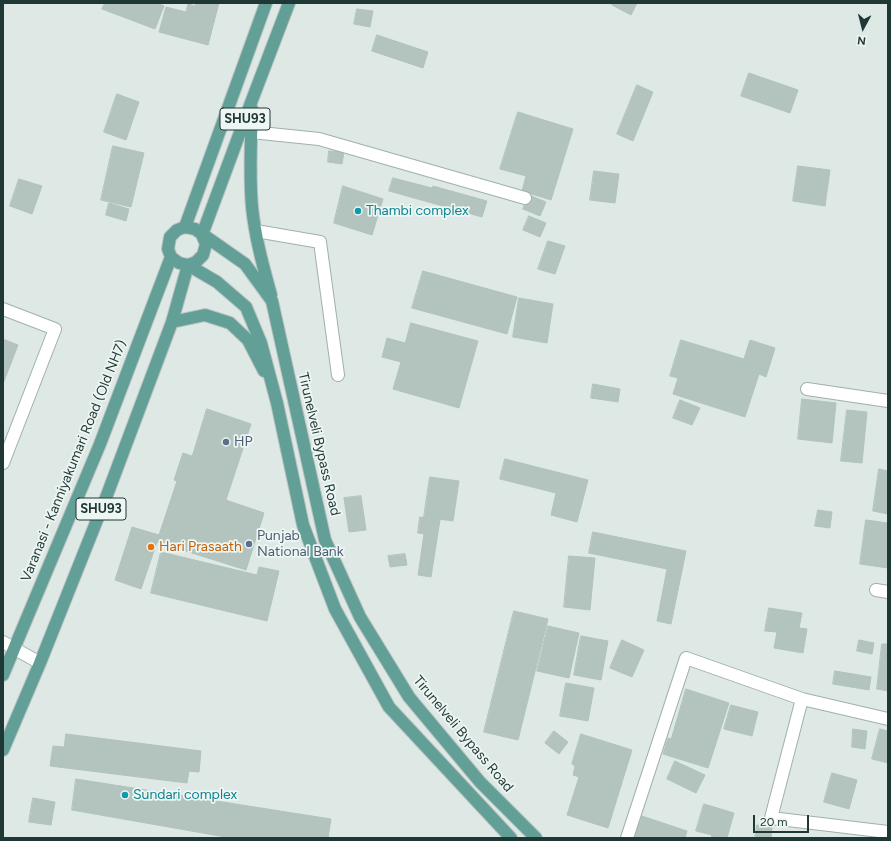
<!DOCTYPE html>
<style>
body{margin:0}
#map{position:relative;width:891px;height:841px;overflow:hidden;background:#dee9e6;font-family:Figtree,sans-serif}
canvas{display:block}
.frame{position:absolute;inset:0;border:4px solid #1f3835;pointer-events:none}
.north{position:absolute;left:843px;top:8px;width:40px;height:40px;-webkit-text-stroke:3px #eef6f3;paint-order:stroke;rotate:187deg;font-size:11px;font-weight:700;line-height:16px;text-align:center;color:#1f3835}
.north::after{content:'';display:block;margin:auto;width:14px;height:18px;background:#1f3835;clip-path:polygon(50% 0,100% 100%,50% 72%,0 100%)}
.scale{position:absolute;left:753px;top:815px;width:56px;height:18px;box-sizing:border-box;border:2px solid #1f3835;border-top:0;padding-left:5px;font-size:12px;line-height:14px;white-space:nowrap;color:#1f3835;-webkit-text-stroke:3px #eef6f3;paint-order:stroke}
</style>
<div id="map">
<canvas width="891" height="841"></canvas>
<div class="frame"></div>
<div class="north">N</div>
<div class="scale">20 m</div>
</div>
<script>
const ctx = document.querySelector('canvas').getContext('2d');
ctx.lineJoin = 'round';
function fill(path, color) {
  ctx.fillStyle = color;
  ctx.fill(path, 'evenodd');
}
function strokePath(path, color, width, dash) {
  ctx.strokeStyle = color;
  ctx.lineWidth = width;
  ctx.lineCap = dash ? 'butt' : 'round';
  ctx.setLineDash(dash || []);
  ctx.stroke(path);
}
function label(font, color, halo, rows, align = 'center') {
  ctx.font = font + ' Figtree,sans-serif';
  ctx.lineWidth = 3.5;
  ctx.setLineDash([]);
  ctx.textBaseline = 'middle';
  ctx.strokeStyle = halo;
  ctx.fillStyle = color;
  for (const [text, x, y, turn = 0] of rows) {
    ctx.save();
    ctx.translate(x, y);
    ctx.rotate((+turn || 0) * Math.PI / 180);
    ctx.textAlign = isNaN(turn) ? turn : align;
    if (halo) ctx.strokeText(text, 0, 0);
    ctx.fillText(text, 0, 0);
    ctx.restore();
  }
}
const building = new Path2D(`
 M 105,3 L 158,3 L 164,6 L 155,29 L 102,9 Z
 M 196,3 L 219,3 L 208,45 L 159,32 L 166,7 L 186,12 L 188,4 L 195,6 Z
 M 613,3 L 637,3 L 631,15 L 612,5 Z
 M 357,9 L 373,11 L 370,27 L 354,24 Z
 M 377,35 L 428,52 L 423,68 L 372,51 Z
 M 749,73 L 798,90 L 790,113 L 741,96 Z
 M 637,85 L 653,92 L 633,141 L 617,134 Z
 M 117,94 L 139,102 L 126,140 L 104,132 Z
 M 518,112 L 573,129 L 551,200 L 522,191 L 526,176 L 500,169 Z
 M 113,146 L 144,153 L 131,207 L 101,200 Z
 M 329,151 L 344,152 L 342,164 L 328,162 Z
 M 798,166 L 830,170 L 825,206 L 793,201 Z
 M 594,171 L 619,174 L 615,203 L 590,200 Z
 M 393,178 L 432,188 L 433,186 L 487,201 L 482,217 L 389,191 Z
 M 19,179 L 42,186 L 32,214 L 10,206 Z
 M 343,186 L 383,199 L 372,235 L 334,223 Z
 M 529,195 L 546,202 L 540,216 L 523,209 Z
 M 109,203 L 129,209 L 126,221 L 106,215 Z
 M 529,216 L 546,223 L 540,237 L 523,230 Z
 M 548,241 L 565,246 L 555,274 L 538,269 Z
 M 423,271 L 517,297 L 507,334 L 412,308 Z
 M 519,298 L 553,304 L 547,343 L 513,337 Z
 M 411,323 L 478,341 L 459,408 L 393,389 L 401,362 L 382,357 L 387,338 L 405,343 Z
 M 3,339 L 18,345 L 3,384 Z
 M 681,340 L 744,359 L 750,340 L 775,348 L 766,377 L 759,374 L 745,417 L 673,394 L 678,378 L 670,376 Z
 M 593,384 L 620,389 L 618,402 L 591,398 Z
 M 802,399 L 836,403 L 832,443 L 798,439 Z
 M 680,400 L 700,408 L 692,425 L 673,418 Z
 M 207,409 L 251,424 L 226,500 L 264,513 L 246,570 L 157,542 L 141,589 L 115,580 L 132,527 L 159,535 L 177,481 L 174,480 L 183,453 L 192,456 Z
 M 847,410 L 867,412 L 862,463 L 841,461 Z
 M 505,459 L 588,480 L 577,522 L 551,515 L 556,493 L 500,479 Z
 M 879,469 L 888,471 L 888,514 L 873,511 Z
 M 430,477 L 459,481 L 453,521 L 424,517 Z
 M 361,496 L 366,530 L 349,532 L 344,498 Z
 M 818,510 L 832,512 L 830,528 L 815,526 Z
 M 420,517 L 440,520 L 431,577 L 418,575 L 424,534 L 418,533 Z
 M 866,520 L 888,523 L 888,568 L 860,564 Z
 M 593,532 L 686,551 L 671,624 L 657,621 L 667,569 L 589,553 Z
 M 161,552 L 257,575 L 259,567 L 279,571 L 267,621 L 151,593 Z
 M 405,554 L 407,565 L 390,567 L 388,556 Z
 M 569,556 L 595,558 L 590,610 L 564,607 Z
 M 769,608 L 802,613 L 799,628 L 807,629 L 803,653 L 774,648 L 777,632 L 765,631 Z
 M 514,611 L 548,619 L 518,740 L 484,732 Z
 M 548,626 L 579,633 L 569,678 L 537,671 Z
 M 581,636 L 608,641 L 601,680 L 574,675 Z
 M 622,640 L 644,650 L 632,677 L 610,668 Z
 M 859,640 L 874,643 L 872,654 L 857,651 Z
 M 882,644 L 888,644 L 888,691 L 877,689 Z
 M 835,671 L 871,677 L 869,690 L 833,684 Z
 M 566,683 L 594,688 L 588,721 L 560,716 Z
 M 686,689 L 729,703 L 708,768 L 663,754 L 668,738 L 671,739 Z
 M 731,705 L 758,712 L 752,736 L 724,729 Z
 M 853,729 L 867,731 L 865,749 L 852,747 Z
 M 880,729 L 888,731 L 888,763 L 872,759 Z
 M 554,731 L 568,742 L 559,754 L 545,743 Z
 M 66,734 L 201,751 L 199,772 L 189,771 L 187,783 L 50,766 L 53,746 L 64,747 Z
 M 581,734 L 632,750 L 608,828 L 567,815 L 579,777 L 573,775 L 575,766 L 572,764 Z
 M 675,761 L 705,775 L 696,793 L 667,779 Z
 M 832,773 L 857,780 L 849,809 L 824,802 Z
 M 76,779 L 331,819 L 328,838 L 231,838 L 72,810 Z
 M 33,798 L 55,802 L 51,825 L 29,822 Z
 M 704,804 L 734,813 L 727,838 L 711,838 L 712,835 L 696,831 Z
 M 642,816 L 687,831 L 685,838 L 634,838 Z
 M 757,825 L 772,828 L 771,838 L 755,838 Z`);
fill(building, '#b3c4bf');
strokePath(building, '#b0c3bd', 1);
const minor = new Path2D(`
 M 251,132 L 319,139 L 525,198
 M 256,231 L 320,242 L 338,375
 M 3,309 L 55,329 L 3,463
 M 807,389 L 888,401
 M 876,590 L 888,592
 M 3,642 L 40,663
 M 802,699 L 771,818 L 888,832
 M 627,838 L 686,658 L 802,699 L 888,719`);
const primary = new Path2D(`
 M 289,3 L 252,100 L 202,235 L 206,244 L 203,255 L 196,262 L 188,265 L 179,263 L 171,257 L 168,249 L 170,237 L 177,230 L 185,227 L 195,229 L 245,264 L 272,301 L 325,540 L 360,617 L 409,697 L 480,782 L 536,838
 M 252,109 C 251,142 249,175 252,207 C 255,237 263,266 271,295
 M 185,227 L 266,3
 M 172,322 L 205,315 L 230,323 L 248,340 L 264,371
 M 3,675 L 100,444 L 171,257
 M 3,750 L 40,663 L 107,495 L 172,322 L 188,265 L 217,282 L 246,307 L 261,343 L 277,403 L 303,525 L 335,609 L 389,707 L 511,838`);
strokePath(minor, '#a1b0ad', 14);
strokePath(primary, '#bcc3c2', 14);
strokePath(minor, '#fff', 12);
strokePath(primary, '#629f97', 12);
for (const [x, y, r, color] of [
 [358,211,4,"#0f9aa8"],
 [226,442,4,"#5c6f8a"],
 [249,544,4,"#5c6f8a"],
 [151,547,4,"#e8710a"],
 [125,795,4,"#0f9aa8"]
]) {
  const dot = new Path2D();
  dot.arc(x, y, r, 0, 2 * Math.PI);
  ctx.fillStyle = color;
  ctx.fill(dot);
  strokePath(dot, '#eef6f3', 1.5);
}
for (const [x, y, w] of [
 [245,119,50],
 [101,509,50]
]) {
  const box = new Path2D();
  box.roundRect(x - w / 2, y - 11, w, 22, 3);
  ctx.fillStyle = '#eef6f3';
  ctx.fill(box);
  strokePath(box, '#1f3835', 1);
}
label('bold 13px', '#1f3835', null, [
 ["SHU93",245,119],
 ["SHU93",101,509]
]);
label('14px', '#0d838f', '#eef6f3', [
 ["Thambi complex",366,211],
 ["Sundari complex",133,795]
], 'left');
label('14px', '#4e5e75', '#eef6f3', [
 ["HP",234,442],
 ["Punjab",257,536],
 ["National Bank",257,552]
], 'left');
label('14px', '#1f3835', '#eef6f3', [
 ["Tirunelveli Bypass Road",319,444,77],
 ["Varanasi - Kanniyakumari Road (Old NH7)",74,461,-68],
 ["Tirunelveli Bypass Road",463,734,50]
]);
label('14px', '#c56008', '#eef6f3', [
 ["Hari Prasaath",159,547]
], 'left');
</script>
